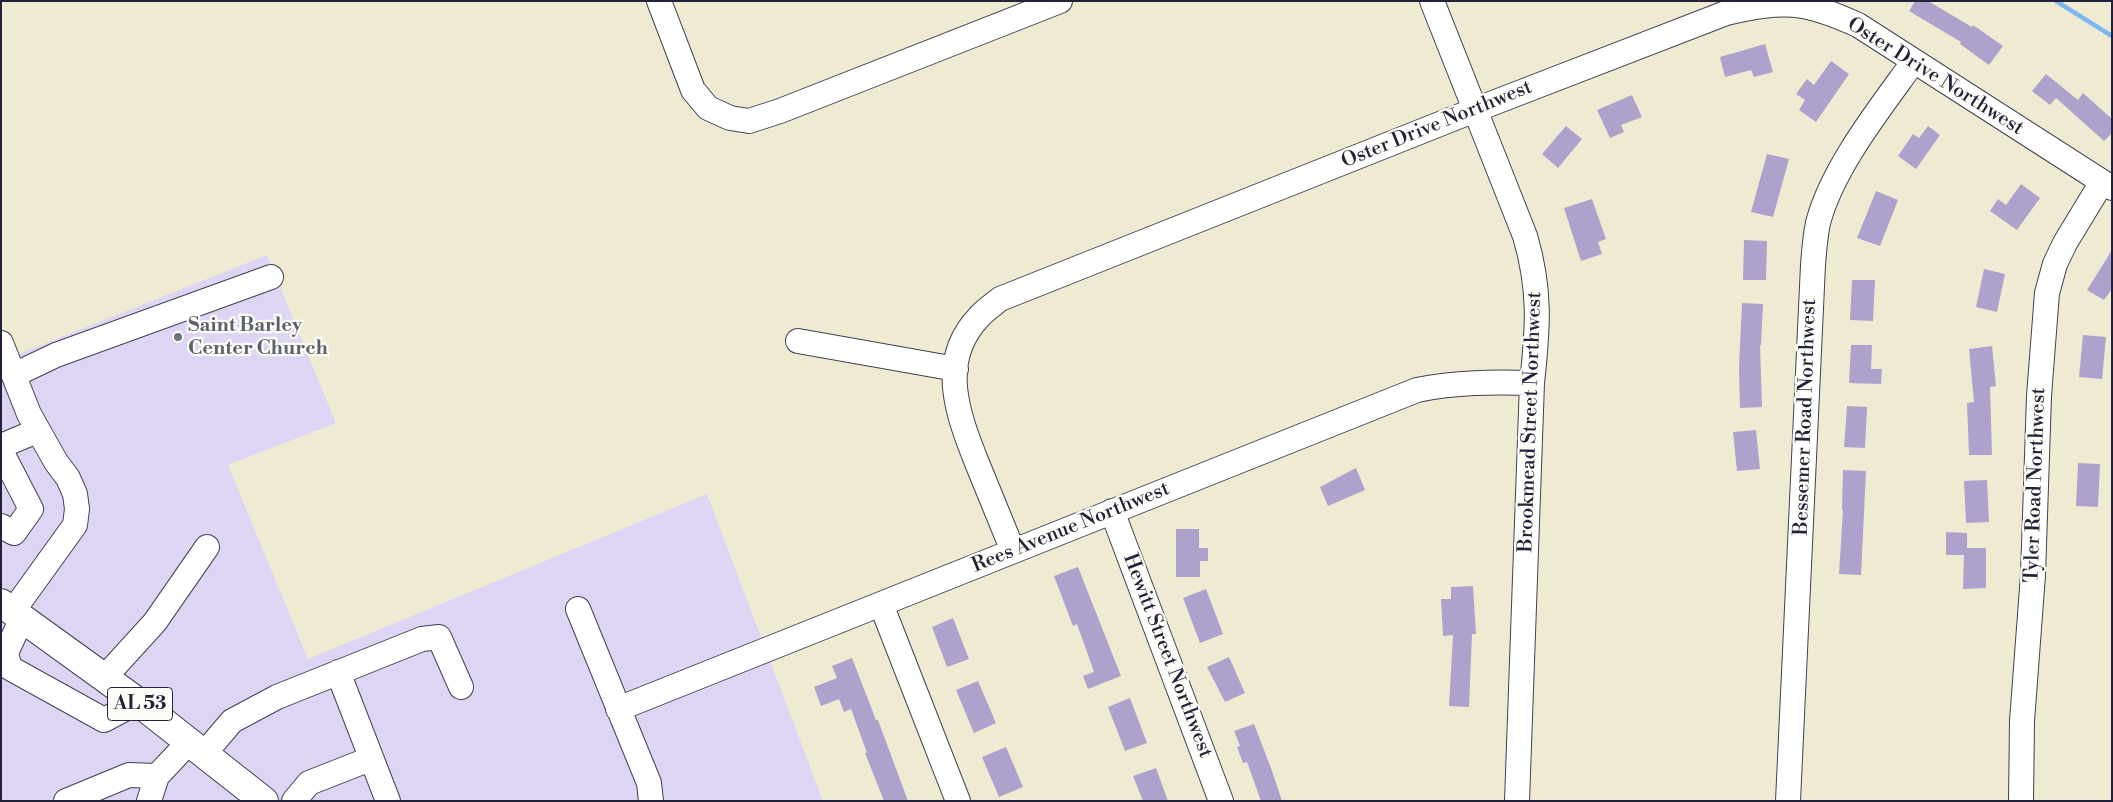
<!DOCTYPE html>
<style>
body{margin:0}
#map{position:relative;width:2113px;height:802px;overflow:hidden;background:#efebd3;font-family:"Libre Bodoni",serif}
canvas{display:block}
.frame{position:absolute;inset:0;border:2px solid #22223b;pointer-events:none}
</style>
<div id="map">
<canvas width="2113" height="802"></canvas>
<div class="frame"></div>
</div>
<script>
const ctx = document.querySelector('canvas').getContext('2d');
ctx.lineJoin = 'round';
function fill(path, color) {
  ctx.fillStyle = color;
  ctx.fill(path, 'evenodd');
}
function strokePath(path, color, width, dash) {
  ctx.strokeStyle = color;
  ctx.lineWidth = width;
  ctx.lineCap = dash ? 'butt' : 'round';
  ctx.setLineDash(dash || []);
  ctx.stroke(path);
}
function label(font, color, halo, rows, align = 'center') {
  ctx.font = font + ' "Libre Bodoni",serif';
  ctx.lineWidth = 4.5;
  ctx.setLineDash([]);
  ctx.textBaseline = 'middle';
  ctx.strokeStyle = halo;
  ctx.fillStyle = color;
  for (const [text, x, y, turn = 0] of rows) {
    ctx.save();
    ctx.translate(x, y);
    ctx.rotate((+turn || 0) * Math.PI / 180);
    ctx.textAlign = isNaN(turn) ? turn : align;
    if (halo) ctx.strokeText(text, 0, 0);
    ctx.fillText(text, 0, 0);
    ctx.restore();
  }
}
fill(new Path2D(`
 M 267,255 L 336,423 L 228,465 L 308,659 L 707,494 L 823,801 L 1,801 L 1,361 Z`), '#ded5f5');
strokePath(new Path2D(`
 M 2056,1 L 2112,36`), '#7eb7ee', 4.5);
fill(new Path2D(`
 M 1915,1 L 1928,1 L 1972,27 L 1973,25 L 2003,46 L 1989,65 L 1960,44 L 1961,42 L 1909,11 Z
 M 1765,44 L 1773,72 L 1754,77 L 1751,70 L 1725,77 L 1720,57 Z
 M 1831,61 L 1849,74 L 1816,122 L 1799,110 L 1805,100 L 1796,94 L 1807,79 L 1814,85 Z
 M 2046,74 L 2078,100 L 2083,93 L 2112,119 L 2112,133 L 2104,141 L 2056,98 L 2050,105 L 2032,91 Z
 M 1632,95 L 1642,117 L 1621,125 L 1624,132 L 1610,138 L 1597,110 Z
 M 1566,126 L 1582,139 L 1558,168 L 1542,154 Z
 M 1928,126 L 1940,135 L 1916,169 L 1898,156 L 1913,134 L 1919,138 Z
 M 1767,154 L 1789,159 L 1773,217 L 1751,212 Z
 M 2021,184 L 2040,198 L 2017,230 L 1990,211 L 1998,199 L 2006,205 Z
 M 1876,191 L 1898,200 L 1880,246 L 1857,238 Z
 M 1592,199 L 1606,239 L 1598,242 L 1602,254 L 1581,261 L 1564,208 Z
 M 1744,240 L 1767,241 L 1766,280 L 1743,280 Z
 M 2112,250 L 2112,289 L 2104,300 L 2087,290 Z
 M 1984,269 L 2005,274 L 1997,312 L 1976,307 Z
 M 1852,280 L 1875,280 L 1873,321 L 1850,320 Z
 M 1742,303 L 1763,304 L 1761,345 L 1760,345 L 1762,407 L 1740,408 L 1739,367 Z
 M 2083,335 L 2106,337 L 2102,379 L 2079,377 Z
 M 1851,345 L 1872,345 L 1871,369 L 1882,369 L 1881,384 L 1849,383 Z
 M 1992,346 L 1996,386 L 1990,387 L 1992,455 L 1969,455 L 1967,403 L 1974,402 L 1969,349 Z
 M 1847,406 L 1867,407 L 1865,448 L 1844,447 Z
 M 1756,430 L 1760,469 L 1737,471 L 1733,432 Z
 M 2078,463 L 2100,464 L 2098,507 L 2076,506 Z
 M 1356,468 L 1365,490 L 1328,506 L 1320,487 Z
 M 1843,470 L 1866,471 L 1861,575 L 1839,574 L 1843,510 L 1842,510 Z
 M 1987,480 L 1989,522 L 1966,523 L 1964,481 Z
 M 1176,529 L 1199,529 L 1199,548 L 1208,548 L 1208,561 L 1200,561 L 1200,577 L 1176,577 Z
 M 1946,532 L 1967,533 L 1967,548 L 1986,548 L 1986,588 L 1963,589 L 1964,555 L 1946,555 Z
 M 1078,567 L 1121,676 L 1088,689 L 1083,676 L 1094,672 L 1077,624 L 1073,626 L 1054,576 Z
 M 1473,586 L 1476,634 L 1472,634 L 1469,707 L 1449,706 L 1453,635 L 1443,636 L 1441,599 L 1451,599 L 1451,587 Z
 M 1206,589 L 1223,634 L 1200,643 L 1183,598 Z
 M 953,618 L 969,659 L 947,667 L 932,627 Z
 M 1229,657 L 1245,693 L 1225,702 L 1207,667 Z
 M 852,658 L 876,720 L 878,720 L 908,801 L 884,801 L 865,753 L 867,753 L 851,709 L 844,712 L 839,699 L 821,706 L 814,687 L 837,678 L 832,666 Z
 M 978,681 L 996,723 L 974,733 L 956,690 Z
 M 1130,698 L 1147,743 L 1125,751 L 1108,707 Z
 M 1254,724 L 1271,768 L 1282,801 L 1261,801 L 1247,762 L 1243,763 L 1237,747 L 1240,746 L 1234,731 Z
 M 1006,747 L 1023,787 L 999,797 L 982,757 Z
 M 1156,768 L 1168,801 L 1143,801 L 1133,776 Z`), '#aea2cd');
const minor = new Path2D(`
 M 659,1 L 693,90 L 708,108 L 730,118 L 749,121 L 780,111 L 1060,1
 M 1432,1 L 1525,236 C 1541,290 1538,328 1532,383 L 1517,801
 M 798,341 L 956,369
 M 1,343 L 29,414 L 56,462 L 68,478 L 75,494 L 77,509 L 75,525 L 13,611
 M 14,375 L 56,355 L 271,277
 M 1,446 L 37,431
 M 1,451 L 31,509 L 14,533 L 1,526
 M 1112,511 L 1221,801
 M 1013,551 C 1001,522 989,492 977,463 C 958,415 937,361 979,317 C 985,310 993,305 1000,299 L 1475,110 L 1726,13 C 1785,0 1803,0 1858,25 L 2112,188
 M 881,604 L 958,801
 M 578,609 L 649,783 L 651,801
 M 22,618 L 6,653 L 10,668 L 104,720 L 138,702
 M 338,672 L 388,801
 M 104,678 L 155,622 L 207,547
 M 618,709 L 1417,390 C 1456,382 1493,382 1532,383
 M 204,754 L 232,721 L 277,697 L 422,639 L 439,637 L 461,687
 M 157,776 L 189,742
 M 66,801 L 129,775 L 157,776 L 149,801
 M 294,801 L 309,783 L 370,759
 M 1788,801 L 1813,265 C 1814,252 1815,237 1818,223 C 1832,168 1881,107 1914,61
 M 2021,801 L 2022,721 L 2033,575 L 2039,396 L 2047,293 L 2055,264 L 2065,243 L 2102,182`);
const major = new Path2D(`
 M 1,603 L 138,702 L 264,801`);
strokePath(minor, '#414052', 26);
strokePath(major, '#414052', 30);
strokePath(minor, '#fff', 24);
strokePath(major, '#fff', 28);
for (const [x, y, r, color] of [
 [178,337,5,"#6b7280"]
]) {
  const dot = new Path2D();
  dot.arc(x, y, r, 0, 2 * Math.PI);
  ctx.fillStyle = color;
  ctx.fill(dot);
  strokePath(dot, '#fdfcf7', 2);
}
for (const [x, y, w] of [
 [140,704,65]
]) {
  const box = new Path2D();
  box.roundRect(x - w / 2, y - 16.5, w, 33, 4);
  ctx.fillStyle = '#fdfcf7';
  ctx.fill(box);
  strokePath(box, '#22223b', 1);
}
label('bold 19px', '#22223b', null, [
 ["AL 53",140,704]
]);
label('20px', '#22223b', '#fdfcf7', [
 ["Oster Drive Northwest",1935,77,32],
 ["Oster Drive Northwest",1437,125,-22],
 ["Bessemer Road Northwest",1806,417,-88],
 ["Brookmead Street Northwest",1531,422,-88],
 ["Tyler Road Northwest",2036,485,-88],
 ["Rees Avenue Northwest",1071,528,-22],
 ["Hewitt Street Northwest",1167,656,69]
]);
label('bold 20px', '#5b616d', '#fdfcf7', [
 ["Saint Barley",188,326],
 ["Center Church",188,349]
], 'left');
</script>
